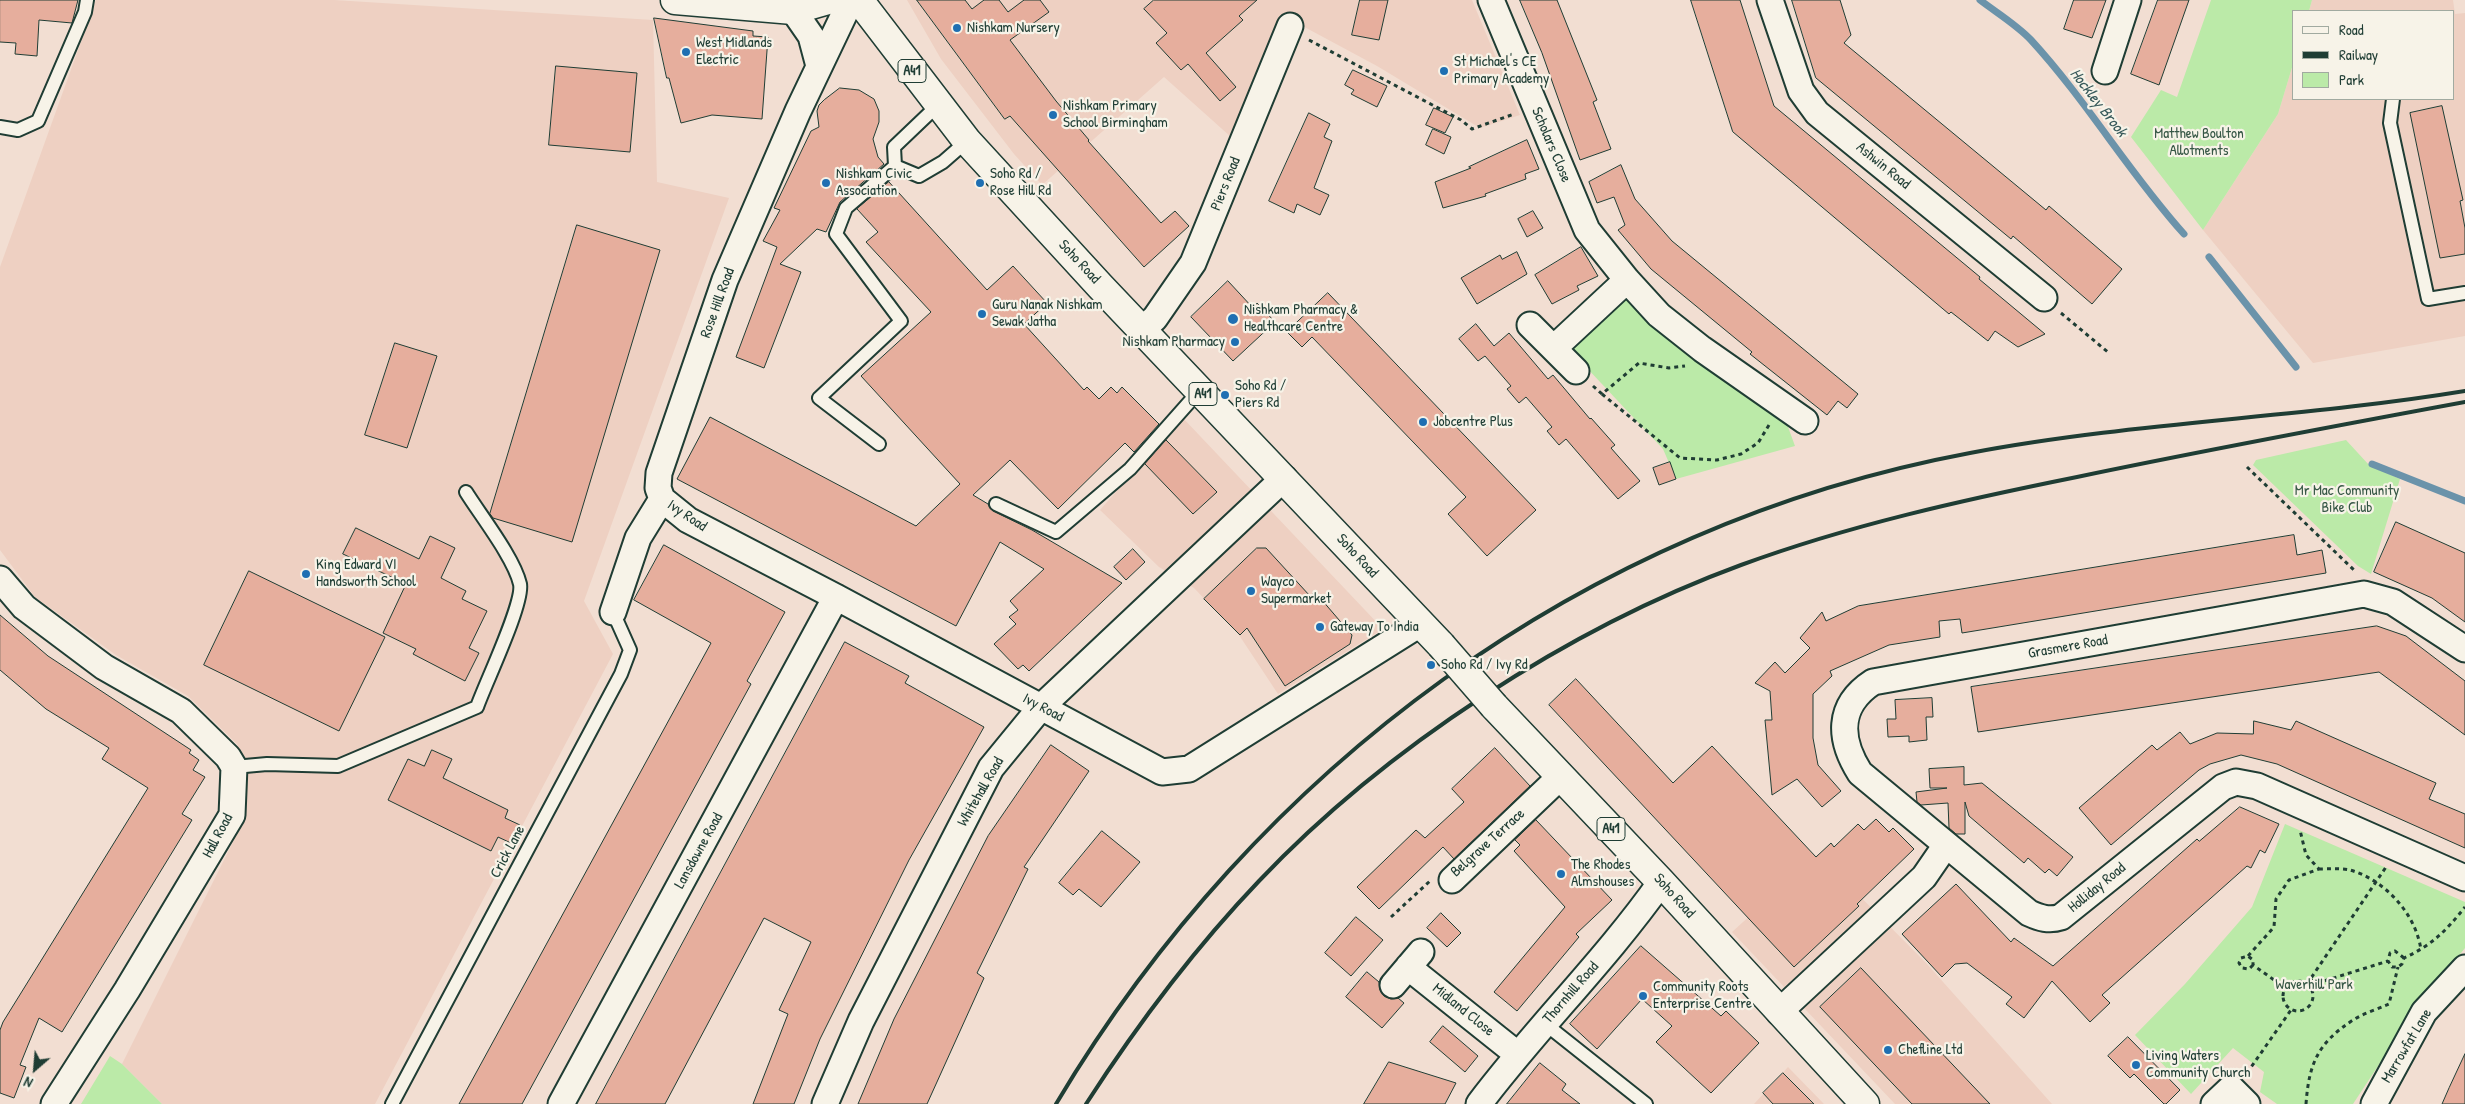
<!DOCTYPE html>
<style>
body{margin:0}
#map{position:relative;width:2465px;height:1104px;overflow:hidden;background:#f2ded2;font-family:"Patrick Hand",sans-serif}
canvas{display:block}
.legend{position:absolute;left:2292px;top:10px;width:162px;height:90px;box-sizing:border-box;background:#f7f3e8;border:1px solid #a1aaa0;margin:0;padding:6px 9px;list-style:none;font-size:15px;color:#1f3d34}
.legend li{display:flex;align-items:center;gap:10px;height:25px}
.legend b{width:25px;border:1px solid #a1aaa0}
.north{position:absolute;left:10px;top:1044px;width:50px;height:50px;-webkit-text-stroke:4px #f7f3e8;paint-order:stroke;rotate:207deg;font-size:14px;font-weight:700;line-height:20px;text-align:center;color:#1f3d34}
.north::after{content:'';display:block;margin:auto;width:18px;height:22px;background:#1f3d34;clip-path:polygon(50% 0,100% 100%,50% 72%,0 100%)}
</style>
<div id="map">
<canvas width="2465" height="1104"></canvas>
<ul class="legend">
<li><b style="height:6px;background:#f7f3e8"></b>Road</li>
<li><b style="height:6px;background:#1f3d34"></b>Railway</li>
<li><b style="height:14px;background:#bbeaa8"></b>Park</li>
</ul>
<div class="north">N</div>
</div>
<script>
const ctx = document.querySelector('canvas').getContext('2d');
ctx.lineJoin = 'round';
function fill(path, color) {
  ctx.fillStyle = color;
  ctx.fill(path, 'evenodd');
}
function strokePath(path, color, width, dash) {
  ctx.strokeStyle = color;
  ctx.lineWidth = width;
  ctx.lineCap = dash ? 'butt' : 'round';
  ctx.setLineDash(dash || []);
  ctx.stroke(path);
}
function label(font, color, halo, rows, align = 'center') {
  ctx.font = font + ' "Patrick Hand",sans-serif';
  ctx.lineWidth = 4.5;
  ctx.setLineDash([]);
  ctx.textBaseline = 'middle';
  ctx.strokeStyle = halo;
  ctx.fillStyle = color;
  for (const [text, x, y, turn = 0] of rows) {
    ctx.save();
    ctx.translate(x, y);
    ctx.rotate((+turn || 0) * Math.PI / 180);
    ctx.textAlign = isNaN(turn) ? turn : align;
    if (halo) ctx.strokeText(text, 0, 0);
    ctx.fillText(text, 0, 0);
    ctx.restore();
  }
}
fill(new Path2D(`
 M 96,0 L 334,0 L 653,20 L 657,182 L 729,198 L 584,601 L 613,654 L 375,1104 L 162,1104 L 122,1064 L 242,824 L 247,780 L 237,744 L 188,696 L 116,655 L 35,597 L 0,550 L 0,267 Z
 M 907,0 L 1472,0 L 1520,115 L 1480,128 L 1377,66 L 1284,16 L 1231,137 L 1164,77 L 1042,185 L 1014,154 L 941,59 Z
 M 2312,0 L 2453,0 L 2455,14 L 2465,13 L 2465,336 L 2313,363 L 2203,230 L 2278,114 L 2294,61 L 2294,99 L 2454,99 L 2454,11 L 2309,11 Z
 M 1182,417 L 1383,629 L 1278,694 L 1239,635 L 1194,588 L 1159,567 L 1100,510 Z
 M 1818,854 L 1927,964 L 2052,1104 L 1895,1104 L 1732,932 Z
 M 1788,1067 L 1824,1104 L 1754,1104 Z`), '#eed0c2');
fill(new Path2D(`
 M 2211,0 L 2312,0 L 2309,11 L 2294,11 L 2294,61 L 2278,114 L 2203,230 L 2131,137 L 2161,90 L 2177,97 Z
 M 1625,298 L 1784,416 L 1795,446 L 1676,479 L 1663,449 L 1570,350 Z
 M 2346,440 L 2369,465 L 2400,479 L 2371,574 L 2358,566 L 2253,465 L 2256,460 Z
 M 2285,824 L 2465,902 L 2465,948 L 2413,1013 L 2353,1104 L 2277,1104 L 2260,1092 L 2264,1072 L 2233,1048 L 2191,1094 L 2135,1035 L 2185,984 L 2252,907 Z
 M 110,1056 L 122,1064 L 162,1104 L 81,1104 Z`), '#bbeaa8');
strokePath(new Path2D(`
 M 1980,0 C 1997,13 2017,25 2031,40 C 2087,101 2129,173 2184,234
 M 2209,257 L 2296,367
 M 2372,464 L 2465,501`), '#6b93aa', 7);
const building = new Path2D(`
 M 0,0 L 78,0 L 72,23 L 39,20 L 37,56 L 15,54 L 16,43 L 0,42 Z
 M 917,0 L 965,0 L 972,9 L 984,0 L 999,0 L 1008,12 L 1024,0 L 1040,0 L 1049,12 L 1010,40 L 1056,101 L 1089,140 L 1088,141 L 1161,223 L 1175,211 L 1189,226 L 1144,267 L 1010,116 L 1005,119 Z
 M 1154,0 L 1257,0 L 1239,16 L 1243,20 L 1206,53 L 1236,87 L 1220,101 L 1188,64 L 1181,70 L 1156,43 L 1167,33 L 1144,9 Z
 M 1360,0 L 1388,0 L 1379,40 L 1352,35 Z
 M 1520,0 L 1557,0 L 1597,100 L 1593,102 L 1611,149 L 1580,160 L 1542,53 Z
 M 1691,0 L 1740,0 L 1774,106 L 1980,277 L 1979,279 L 2045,334 L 2018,347 L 1995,331 L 1988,341 L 1951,312 L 1949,314 L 1733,132 Z
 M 1792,0 L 1840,0 L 1851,35 L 1844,43 L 2046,210 L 2049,206 L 2122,269 L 2092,304 L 2013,236 L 2011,239 L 1816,78 Z
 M 2074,0 L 2106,0 L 2092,38 L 2064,29 Z
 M 2158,0 L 2189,0 L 2159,85 L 2131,74 Z
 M 654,18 L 753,31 L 753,36 L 768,37 L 762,119 L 712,115 L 681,123 L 669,78 L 667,78 Z
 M 556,66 L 637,73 L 630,152 L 549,145 Z
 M 1353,70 L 1387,86 L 1377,107 L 1351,94 L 1354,90 L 1345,85 Z
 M 840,88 L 859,90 L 874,99 L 879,111 L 879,122 L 873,139 L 878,157 L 884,164 L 840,202 L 826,232 L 817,229 L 780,264 L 801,272 L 764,368 L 736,357 L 777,247 L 763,241 L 780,210 L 774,208 L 811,131 L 819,127 L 817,111 L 819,105 L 824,100 Z
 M 2442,106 L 2463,200 L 2460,201 L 2465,228 L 2465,254 L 2440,258 L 2410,113 Z
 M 1434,108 L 1453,117 L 1445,133 L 1426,125 Z
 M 1309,113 L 1330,124 L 1324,137 L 1332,141 L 1314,188 L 1329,195 L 1320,215 L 1297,204 L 1294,213 L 1269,201 Z
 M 1433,129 L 1451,137 L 1444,154 L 1426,145 Z
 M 1527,140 L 1539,169 L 1525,174 L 1526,179 L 1485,194 L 1486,196 L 1443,208 L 1435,182 L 1471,168 L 1469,167 Z
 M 1621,165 L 1635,199 L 1672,241 L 1858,394 L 1847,408 L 1838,401 L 1827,415 L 1750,354 L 1752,352 L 1651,269 L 1618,230 L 1625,225 L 1614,197 L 1597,203 L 1589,182 Z
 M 889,182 L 987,290 L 1013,266 L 1047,303 L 1024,324 L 1084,390 L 1087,387 L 1099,399 L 1111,387 L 1117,393 L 1122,387 L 1159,424 L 1134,452 L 1125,443 L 1058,509 L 1010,460 L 973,495 L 988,504 L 993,511 L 1032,530 L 1122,583 L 1029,671 L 1023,665 L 1018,669 L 994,644 L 1016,624 L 1009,617 L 1018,610 L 1010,601 L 1044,569 L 1000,542 L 956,626 L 677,479 L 710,417 L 916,526 L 960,484 L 861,376 L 931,312 L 866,242 L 878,232 L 857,209 Z
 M 1533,211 L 1543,228 L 1527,237 L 1518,219 Z
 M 577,225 L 660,250 L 572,542 L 493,518 L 490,514 Z
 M 1581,247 L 1598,276 L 1577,286 L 1579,290 L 1552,304 L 1535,275 Z
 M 1517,252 L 1527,274 L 1477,304 L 1461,278 L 1500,255 L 1502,259 Z
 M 1228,281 L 1253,308 L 1257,303 L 1275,322 L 1233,361 L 1191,317 Z
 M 1328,293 L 1536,510 L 1487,556 L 1448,514 L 1466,497 L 1312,337 L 1302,347 L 1287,332 Z
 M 1476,324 L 1494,346 L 1509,333 L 1548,379 L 1553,375 L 1590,419 L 1591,418 L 1615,445 L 1611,448 L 1640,481 L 1618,499 L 1566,439 L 1559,445 L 1547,431 L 1552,427 L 1526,397 L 1519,403 L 1507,389 L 1511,386 L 1485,356 L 1478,361 L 1459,339 Z
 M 395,343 L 437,356 L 407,448 L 365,435 Z
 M 1166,440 L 1217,492 L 1193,514 L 1145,464 Z
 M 1670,462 L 1676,479 L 1659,485 L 1653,468 Z
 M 2396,522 L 2465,553 L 2465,622 L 2432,598 L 2374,572 Z
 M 356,528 L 419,559 L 430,536 L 455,548 L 441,578 L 466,591 L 462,599 L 487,611 L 469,648 L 479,653 L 465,681 L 413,654 L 416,649 L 383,633 L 406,584 L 343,554 Z
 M 2294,535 L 2297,555 L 2322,550 L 2326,573 L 1962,633 L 1960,619 L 1939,621 L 1940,637 L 1889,645 L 1830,671 L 1832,676 L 1813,694 L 1813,738 L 1818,765 L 1841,791 L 1822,807 L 1797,779 L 1772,795 L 1765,720 L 1772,720 L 1770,691 L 1755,683 L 1775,662 L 1785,673 L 1810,648 L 1800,638 L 1822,612 L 1826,621 L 1858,606 Z
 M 664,545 L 785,612 L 747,681 L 751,684 L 522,1104 L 459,1104 L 711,643 L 634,600 Z
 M 1257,548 L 1266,548 L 1310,596 L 1315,592 L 1352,635 L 1350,644 L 1285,686 L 1247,628 L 1240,635 L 1204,599 Z
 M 1133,549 L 1145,562 L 1126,580 L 1114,567 Z
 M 249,571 L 385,637 L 339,731 L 204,665 Z
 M 0,615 L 48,656 L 191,750 L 189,753 L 199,760 L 193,770 L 205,777 L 182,814 L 192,820 L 62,1032 L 39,1018 L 20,1065 L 26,1067 L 14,1098 L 0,1093 L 0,1030 L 3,1022 L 148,788 L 102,759 L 109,748 L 46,709 L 0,670 Z
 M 2377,626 L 2406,636 L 2465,681 L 2465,735 L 2379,672 L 1978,732 L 1971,687 Z
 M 845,642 L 909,676 L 905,683 L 984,727 L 909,860 L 820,1039 L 794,1104 L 753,1104 L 788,1014 L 779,1010 L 811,942 L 764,918 L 665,1104 L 596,1104 Z
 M 1576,679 L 1673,783 L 1712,746 L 1816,857 L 1831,843 L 1834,847 L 1858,824 L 1864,830 L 1876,819 L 1889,832 L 1893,828 L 1914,849 L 1857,904 L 1859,906 L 1794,967 L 1549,705 Z
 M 1932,698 L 1933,717 L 1926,717 L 1927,740 L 1909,742 L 1909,736 L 1888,737 L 1887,719 L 1896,719 L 1895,700 Z
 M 2254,721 L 2291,730 L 2296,721 L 2436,783 L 2429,799 L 2465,814 L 2465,848 L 2277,764 L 2241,755 L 2210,764 L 2199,770 L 2111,845 L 2079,808 L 2152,745 L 2157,750 L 2180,732 L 2190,744 L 2217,733 L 2253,734 Z
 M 1051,745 L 1089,771 L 1024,867 L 1028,869 L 977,973 L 984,978 L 927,1104 L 858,1104 L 894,1019 L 988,836 Z
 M 1495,748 L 1530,786 L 1454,859 L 1443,847 L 1379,909 L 1357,887 L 1416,830 L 1425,838 L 1464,802 L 1452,789 Z
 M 432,750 L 452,759 L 443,778 L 508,810 L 505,818 L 520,825 L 511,843 L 498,837 L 491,851 L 388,800 L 408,759 L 424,766 Z
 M 1964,767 L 1964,785 L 1982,783 L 2073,857 L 2057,876 L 2049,869 L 2045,873 L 2028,858 L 2024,863 L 1969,816 L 1965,802 L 1965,834 L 1956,834 L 1949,828 L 1948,803 L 1921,805 L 1917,802 L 1916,792 L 1947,788 L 1930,788 L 1929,769 Z
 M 2240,807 L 2279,824 L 2265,853 L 2260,850 L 2251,868 L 2247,866 L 2102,995 L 2110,1003 L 2090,1022 L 2052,981 L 2024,1018 L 2006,1004 L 2012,997 L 1967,963 L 1955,964 L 1942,977 L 1902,934 L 1956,884 L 2011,942 L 2014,938 L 2053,966 L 2197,839 L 2199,841 Z
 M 1536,820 L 1612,900 L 1576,934 L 1579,937 L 1517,1011 L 1494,992 L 1565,907 L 1514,851 L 1520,845 L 1515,840 Z
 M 1102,831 L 1140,862 L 1101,907 L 1079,889 L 1073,895 L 1059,883 Z
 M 1441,913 L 1461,933 L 1447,947 L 1427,928 Z
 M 1356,917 L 1383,940 L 1351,976 L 1325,953 Z
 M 1641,946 L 1721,1016 L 1726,1011 L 1759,1043 L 1711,1093 L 1656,1042 L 1672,1026 L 1642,999 L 1597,1049 L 1570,1024 Z
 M 1861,968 L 1990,1104 L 1912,1104 L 1820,1007 Z
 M 1367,972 L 1379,982 L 1380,990 L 1384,996 L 1391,999 L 1398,998 L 1404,1003 L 1382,1028 L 1346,997 Z
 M 1443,1026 L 1478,1056 L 1465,1072 L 1430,1042 Z
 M 2128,1037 L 2180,1090 L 2166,1104 L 2164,1104 L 2134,1074 L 2130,1078 L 2108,1056 Z
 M 2465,1054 L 2465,1104 L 2442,1104 L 2449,1088 Z
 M 1389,1062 L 1456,1083 L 1445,1104 L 1364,1104 Z
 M 1540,1063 L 1566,1084 L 1562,1090 L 1580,1104 L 1507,1104 Z
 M 1783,1073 L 1814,1104 L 1773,1104 L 1763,1093 Z`);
fill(building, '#e6ae9d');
strokePath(building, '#1f3d34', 1);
const lane = new Path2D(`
 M 2393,99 L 2390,123 L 2428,299 L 2465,293
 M 938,105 L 894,147 L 895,166 L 919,176 L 943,162 L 967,141
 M 0,127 L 18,130 L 38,121 L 85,12 L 87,0
 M 879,444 L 819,398 L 901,321 L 836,234 L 846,208 L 895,166
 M 996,504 L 1056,532 L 1130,469 L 1200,390
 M 234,767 L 267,764 L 338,766 L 477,707 C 485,684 524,603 520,584 C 514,558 481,516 466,492
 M 1544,1023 L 1646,1104
 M 392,1104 L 621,674 L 630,650 L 613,612`);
const street = new Path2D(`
 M 1491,0 L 1587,230 L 1627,280 L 1659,315 L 1702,349 L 1805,421
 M 1770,0 L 1801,91 L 1817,113 L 2044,298
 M 793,10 L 811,36 L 819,66
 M 2105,71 L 2128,0
 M 1530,325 L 1576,371
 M 1142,330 L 1155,318 L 1193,263 L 1290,26
 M 1554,348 L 1627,280
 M 662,499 L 688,520 L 836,597 L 1162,772 L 1189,769 L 1420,624
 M 662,499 L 658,488 L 659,473 L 725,280 L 798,111 L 851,0
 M 0,579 L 24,607 L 104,667 L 181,711 L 228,757 L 234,767 L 232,815 L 127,990 L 54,1104
 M 613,612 L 638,538 L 662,499
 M 2465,649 L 2393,602 L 2364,594 L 1873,682 C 1836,706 1839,740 1860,773 L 2029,913 C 2040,918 2049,921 2061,917 L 2223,787 L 2236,782 L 2257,786 L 2465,878
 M 1452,880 L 1561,776
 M 1408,967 L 1517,1054
 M 1393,985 L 1421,952
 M 1779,1012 L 1924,877 L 1946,845
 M 561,1104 L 836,597
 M 825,1104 L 861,1021 L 991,768 L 1041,707 L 1284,478
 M 1479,1104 C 1537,1027 1606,960 1661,882
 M 2214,1104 L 2231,1088 L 2247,1104
 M 2374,1104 L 2424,1012 L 2465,968`);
const secondary = new Path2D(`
 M 675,0 L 793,10 L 828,0`);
const highway = new Path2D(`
 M 859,0 L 967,141 L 1100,286 L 1441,645
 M 1494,706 L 1661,882 L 1865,1104`);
strokePath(lane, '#1f3d34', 16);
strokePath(street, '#1f3d34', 29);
strokePath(secondary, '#1f3d34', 31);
strokePath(highway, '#1f3d34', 31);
strokePath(new Path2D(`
 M 1309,40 L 1461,120 L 1472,129 L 1514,114
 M 2061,313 L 2109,353
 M 1593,386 L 1602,394 L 1639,363 L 1669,368 L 1685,366
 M 1602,394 L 1680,458 L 1717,460 L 1741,454 L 1758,443 L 1769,425
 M 2247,467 L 2356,572
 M 2319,869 C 2328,869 2341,868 2350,870 C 2385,880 2416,914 2421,950
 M 1391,917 L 1430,881
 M 2248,956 L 2274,927 L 2276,899 L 2289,880 L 2319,869 L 2306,855 L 2300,830
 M 2404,958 L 2395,951 L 2390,953 L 2388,961 L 2392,967 L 2398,967 L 2402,964 L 2404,958 C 2432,945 2446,931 2465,907
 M 2253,965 L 2249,969 L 2242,968 L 2239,963 L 2241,958 L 2248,956 L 2253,960 L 2253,965 L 2284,987
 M 2309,980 L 2324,981 L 2388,961
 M2283 996a15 15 0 1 1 30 0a15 15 0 1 1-30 0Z
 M 2307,984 L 2386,867
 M 2247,1073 L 2291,1010
 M 2306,1104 C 2309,1063 2318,1043 2353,1020 C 2364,1013 2378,1009 2389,1004 L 2398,967`), '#1f3d34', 3, [4, 4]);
strokePath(lane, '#f7f3e8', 12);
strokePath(street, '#f7f3e8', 25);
strokePath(secondary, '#f7f3e8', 28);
strokePath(highway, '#f7f3e8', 28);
strokePath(new Path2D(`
 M 1056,1104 C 1256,768 1584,525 1970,453 C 2133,422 2301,418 2465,391
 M 1086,1104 C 1137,1025 1194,949 1259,881 C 1385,748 1569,628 1741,565 C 1850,525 1963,500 2077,477 C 2206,450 2335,426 2465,402`), '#1f3d34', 4);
const highwayBridge = new Path2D(`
 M 1441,645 L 1494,706`);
strokePath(highwayBridge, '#1f3d34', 31, []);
strokePath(highwayBridge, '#f7f3e8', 28);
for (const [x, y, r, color] of [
 [957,28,5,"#1f6fb2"],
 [686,52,5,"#1f6fb2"],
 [1444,71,5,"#1f6fb2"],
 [1053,115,5,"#1f6fb2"],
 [826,183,5,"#1f6fb2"],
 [980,183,5,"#1f6fb2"],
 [982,314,5,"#1f6fb2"],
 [1233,319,6,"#1f6fb2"],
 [1235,342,5,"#1f6fb2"],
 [1225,395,5,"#1f6fb2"],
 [1423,422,5,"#1f6fb2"],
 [306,574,5,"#1f6fb2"],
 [1251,591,5,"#1f6fb2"],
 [1320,627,5,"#1f6fb2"],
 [1431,665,5,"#1f6fb2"],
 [1561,874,5,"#1f6fb2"],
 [1643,996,5,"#1f6fb2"],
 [1888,1050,5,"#1f6fb2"],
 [2136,1065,5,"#1f6fb2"]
]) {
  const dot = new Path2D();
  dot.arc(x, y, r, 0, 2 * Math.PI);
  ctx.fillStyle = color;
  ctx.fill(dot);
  strokePath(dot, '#f7f3e8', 2);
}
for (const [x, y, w] of [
 [912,71,28],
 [1203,394,28],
 [1611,829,28]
]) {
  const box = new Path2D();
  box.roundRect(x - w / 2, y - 11.5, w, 23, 4);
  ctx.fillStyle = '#f7f3e8';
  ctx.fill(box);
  strokePath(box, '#1f3d34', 1);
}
label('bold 14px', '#1f3d34', null, [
 ["A41",912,71],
 ["A41",1203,394],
 ["A41",1611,829]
]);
label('15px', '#1f3d34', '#f7f3e8', [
 ["Nishkam Nursery",967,28],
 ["West Midlands",696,43],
 ["Electric",696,60],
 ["St Michael's CE",1454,62],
 ["Primary Academy",1454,79],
 ["Nishkam Primary",1063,106],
 ["School Birmingham",1063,123],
 ["Nishkam Civic",836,174],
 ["Association",836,191],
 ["Soho Rd /",990,174],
 ["Rose Hill Rd",990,191],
 ["Guru Nanak Nishkam",992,305],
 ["Sewak Jatha",992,322],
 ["Nishkam Pharmacy &",1244,310],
 ["Healthcare Centre",1244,327],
 ["Nishkam Pharmacy",1225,342,"right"],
 ["Soho Rd /",1235,386],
 ["Piers Rd",1235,403],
 ["Jobcentre Plus",1433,422],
 ["King Edward VI",316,565],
 ["Handsworth School",316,582],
 ["Wayco",1261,582],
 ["Supermarket",1261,599],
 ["Gateway To India",1330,627],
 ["Soho Rd / Ivy Rd",1441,665],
 ["The Rhodes",1571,865],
 ["Almshouses",1571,882],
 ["Community Roots",1653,987],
 ["Enterprise Centre",1653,1004],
 ["Chefline Ltd",1898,1050],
 ["Living Waters",2146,1056],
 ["Community Church",2146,1073]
], 'left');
label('15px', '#365745', '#f7f3e8', [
 ["Matthew Boulton",2199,134],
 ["Allotments",2199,151],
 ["Mr Mac Community",2347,491],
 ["Bike Club",2347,508],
 ["Waverhill Park",2314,985]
]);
label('15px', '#1f3d34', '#f7f3e8', [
 ["Scholars Close",1551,145,67],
 ["Ashwin Road",1883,166,39],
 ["Piers Road",1226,184,-68],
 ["Soho Road",1079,262,47],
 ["Rose Hill Road",718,303,-70],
 ["Ivy Road",687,516,34],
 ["Soho Road",1357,556,47],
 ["Grasmere Road",2068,647,-10],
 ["Ivy Road",1043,708,28],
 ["Whitehall Road",981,792,-60],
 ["Hall Road",218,836,-62],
 ["Belgrave Terrace",1488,843,-42],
 ["Lansdowne Road",699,851,-61],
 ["Crick Lane",508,852,-62],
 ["Holliday Road",2097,888,-39],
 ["Soho Road",1674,896,48],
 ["Thornhill Road",1571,993,-49],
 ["Midland Close",1463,1010,39],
 ["Marrowfat Lane",2407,1046,-59]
]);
label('italic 16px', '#385a5b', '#f7f3e8', [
 ["Hockley Brook",2098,103,52]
]);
</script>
